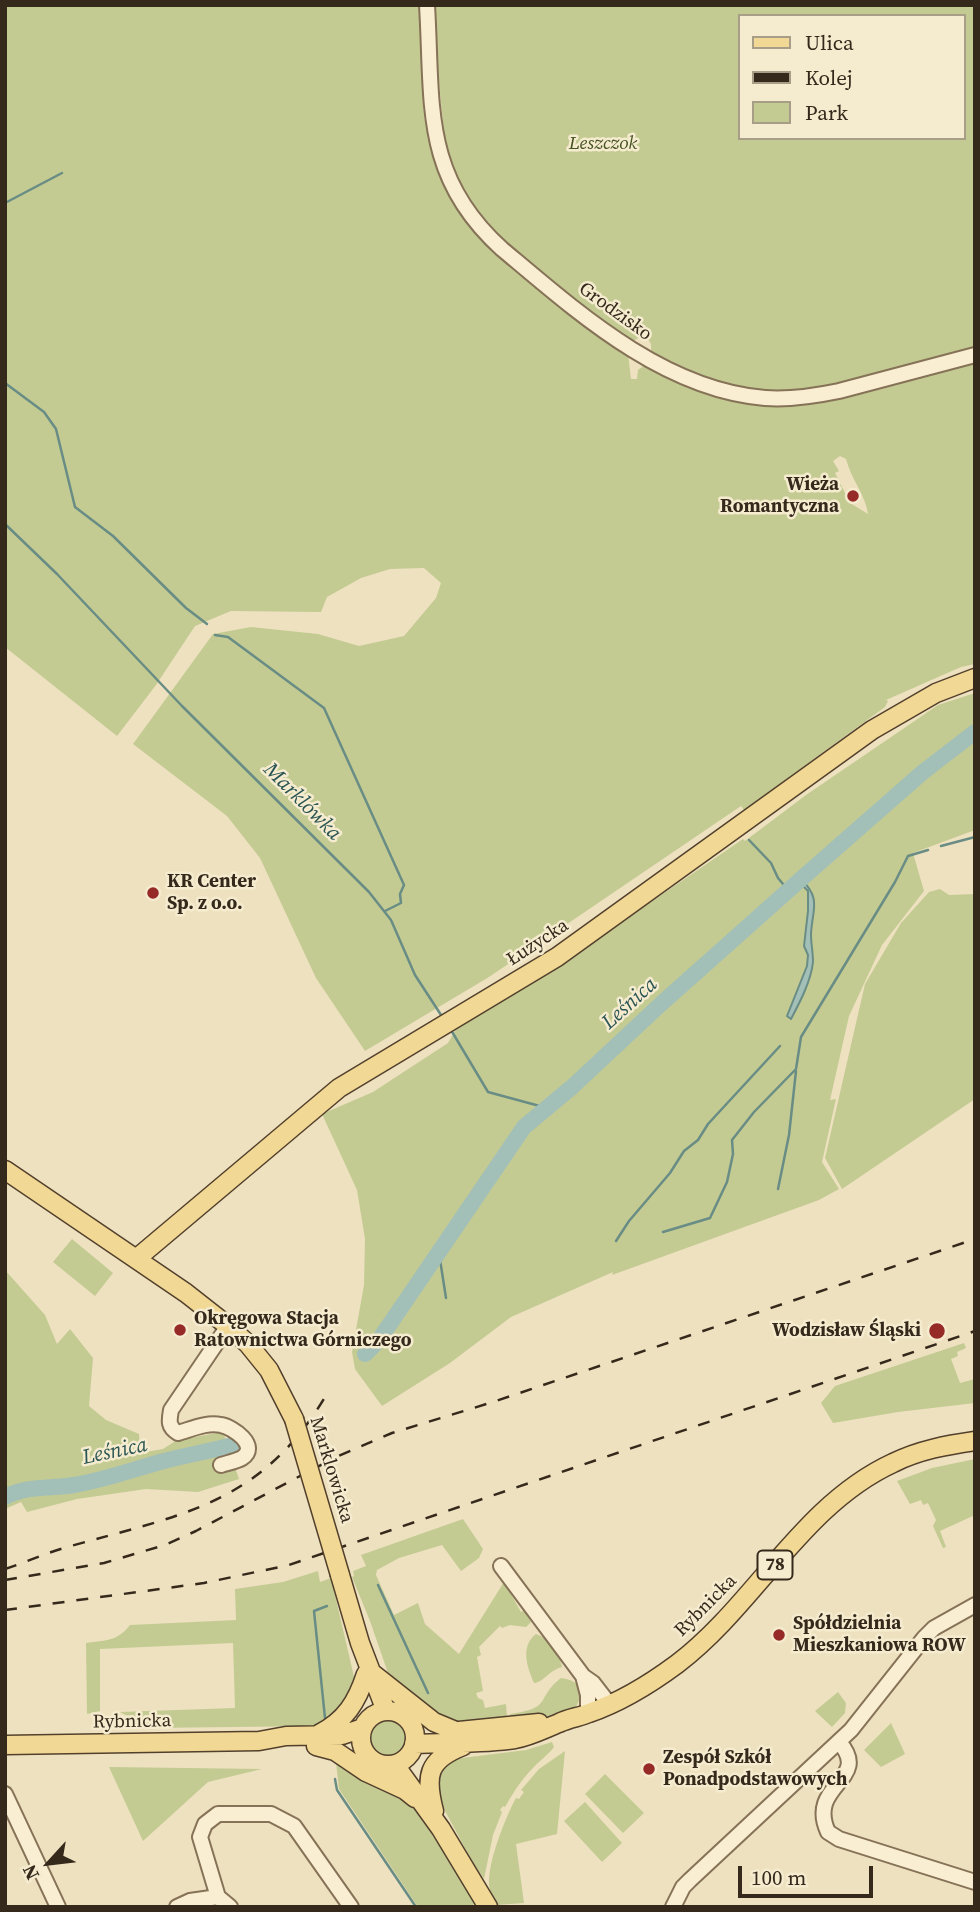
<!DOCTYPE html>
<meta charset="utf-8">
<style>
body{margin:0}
#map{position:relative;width:980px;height:1912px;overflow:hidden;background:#eee1bf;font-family:"Source Serif 4",serif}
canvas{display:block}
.frame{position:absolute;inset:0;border:7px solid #35291c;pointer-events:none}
.legend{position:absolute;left:738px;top:14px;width:228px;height:126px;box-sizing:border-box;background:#f5ebce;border:2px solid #a89d87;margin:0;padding:9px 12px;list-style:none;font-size:21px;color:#35291c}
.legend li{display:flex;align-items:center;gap:14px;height:35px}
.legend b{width:35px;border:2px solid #a89d87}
.north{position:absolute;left:14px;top:1828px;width:70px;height:70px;-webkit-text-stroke:5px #f5ebce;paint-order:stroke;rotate:243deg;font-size:19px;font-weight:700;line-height:28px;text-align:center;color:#35291c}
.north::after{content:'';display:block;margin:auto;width:24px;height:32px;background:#35291c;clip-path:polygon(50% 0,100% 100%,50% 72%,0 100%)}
.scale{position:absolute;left:738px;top:1866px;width:135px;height:32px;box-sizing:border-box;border:4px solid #35291c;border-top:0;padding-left:9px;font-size:21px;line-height:24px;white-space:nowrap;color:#35291c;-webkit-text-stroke:5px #f5ebce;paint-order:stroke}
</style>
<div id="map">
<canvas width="980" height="1912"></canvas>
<div class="frame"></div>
<ul class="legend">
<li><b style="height:9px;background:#f2d895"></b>Ulica</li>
<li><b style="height:9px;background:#35291c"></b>Kolej</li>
<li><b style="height:19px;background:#c3cb93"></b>Park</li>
</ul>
<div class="north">N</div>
<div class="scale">100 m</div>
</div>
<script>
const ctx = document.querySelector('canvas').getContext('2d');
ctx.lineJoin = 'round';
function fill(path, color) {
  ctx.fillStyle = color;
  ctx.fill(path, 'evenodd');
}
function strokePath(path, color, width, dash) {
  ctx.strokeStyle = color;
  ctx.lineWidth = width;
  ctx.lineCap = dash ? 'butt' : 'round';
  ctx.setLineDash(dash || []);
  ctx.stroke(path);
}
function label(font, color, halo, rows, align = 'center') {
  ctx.font = font + ' "Source Serif 4",serif';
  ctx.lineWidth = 5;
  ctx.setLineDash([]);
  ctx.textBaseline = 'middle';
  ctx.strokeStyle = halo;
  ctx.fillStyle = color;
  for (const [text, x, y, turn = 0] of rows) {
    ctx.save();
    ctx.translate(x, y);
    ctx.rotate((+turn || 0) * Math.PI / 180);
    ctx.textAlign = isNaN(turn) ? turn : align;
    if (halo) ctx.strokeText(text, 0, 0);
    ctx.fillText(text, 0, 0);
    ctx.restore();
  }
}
fill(new Path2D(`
 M 5,5 L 421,5 L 424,117 L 435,159 L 472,223 L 628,354 L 631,379 L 637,379 L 638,370 L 646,364 L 732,401 L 814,401 L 975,363 L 975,664 L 961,667 L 886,700 L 888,701 L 885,707 L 744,810 L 741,806 L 489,977 L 365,1051 L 316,978 L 260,858 L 227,816 L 133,744 L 213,634 L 251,627 L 318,634 L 359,646 L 404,636 L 436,598 L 441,583 L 424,568 L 390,569 L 361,578 L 327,597 L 321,612 L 231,611 L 195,626 L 156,685 L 117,736 L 5,647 ZM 840,456 L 846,459 C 851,479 866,496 868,514 L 850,503 L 835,473 L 839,471 L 833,461 Z
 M 432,5 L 975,5 L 975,349 L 810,391 L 735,391 L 670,364 L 651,352 C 652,343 650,339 642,336 L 633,341 L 559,289 L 477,216 L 446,156 ZM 740,16 L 964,16 L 964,138 L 740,138 Z
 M 975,693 L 975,830 L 913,853 L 924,891 L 882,945 L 849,1016 L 830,1100 L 836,1099 L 822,1162 L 839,1189 L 819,1200 L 612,1275 L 613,1272 L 511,1317 L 450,1363 L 382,1406 L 355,1369 L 352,1352 L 364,1285 L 365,1239 L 357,1190 L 322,1114 L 373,1092 L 448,1043 L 456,1029 L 578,952 L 743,839 L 745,841 L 806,795 L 938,705 Z
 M 940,889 L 949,895 L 975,894 L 975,1099 L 842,1189 L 825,1158 L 865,984 L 901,923 L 929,892 Z
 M 72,1239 L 113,1273 L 95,1296 L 53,1262 Z
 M 5,1270 L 45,1315 L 57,1344 L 70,1329 L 93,1358 L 89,1406 L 106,1420 L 139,1434 L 140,1453 L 163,1449 L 177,1440 L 223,1432 L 239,1479 L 198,1492 L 146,1489 L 77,1499 L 27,1512 L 21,1502 L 5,1509 Z
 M 964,1343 L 966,1348 L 957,1352 L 958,1356 L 951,1359 L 960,1383 L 975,1379 L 975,1403 L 898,1412 L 833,1423 L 821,1403 L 835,1386 Z
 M 975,1459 L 975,1515 L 940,1531 L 946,1547 L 943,1548 L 933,1526 L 936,1520 L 928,1503 L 923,1505 L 921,1500 L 910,1504 L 897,1481 L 932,1468 Z
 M 463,1519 L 483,1549 L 479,1558 L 461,1571 L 442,1545 L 399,1558 L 377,1570 L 376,1575 L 394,1615 L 418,1603 L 425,1624 L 459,1654 L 504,1582 L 521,1612 L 524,1610 L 531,1622 L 526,1627 L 510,1625 L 502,1628 L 500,1626 L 479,1647 L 481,1655 L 477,1657 L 483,1691 L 476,1693 L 478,1698 L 483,1700 L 485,1708 L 506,1704 L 507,1718 L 459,1722 L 445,1721 L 389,1676 L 370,1621 L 352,1577 L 354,1576 L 353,1571 L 366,1566 L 361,1555 Z
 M 318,1571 L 320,1582 L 331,1578 L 355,1681 C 348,1703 336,1713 317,1726 L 150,1728 L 120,1712 L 235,1708 L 233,1643 L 100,1649 L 100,1711 L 87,1714 L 86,1643 C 105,1640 117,1642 130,1625 L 236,1620 L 235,1589 L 283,1582 Z
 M 536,1634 C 549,1638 560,1653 562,1667 C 548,1671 544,1682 534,1683 C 527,1667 520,1646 536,1634 Z
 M 561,1678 C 573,1680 579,1682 581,1696 L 576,1707 L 544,1717 L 511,1718 L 510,1714 C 554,1708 535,1698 561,1678 Z
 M 838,1692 L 846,1703 L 845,1713 L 832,1727 L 815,1711 Z
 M366 1739a22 22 0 1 1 44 0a22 22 0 1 1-44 0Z
 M 891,1723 L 905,1754 L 881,1767 L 864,1750 Z
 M 552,1742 L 554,1747 C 548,1755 539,1761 533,1768 C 521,1780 513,1793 505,1807 L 503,1806 L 500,1810 L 502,1812 L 493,1835 L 484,1879 L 474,1865 L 436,1794 L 436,1777 L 454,1759 L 526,1750 Z
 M 565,1751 L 557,1834 L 516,1844 L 524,1903 L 497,1905 C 495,1900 491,1895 490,1890 C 484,1870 506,1816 516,1798 L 519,1799 L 524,1792 L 521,1790 L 539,1769 Z
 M 336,1762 L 365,1783 L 411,1804 L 460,1875 L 474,1901 L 473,1907 L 418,1907 L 339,1789 Z
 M 109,1767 L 262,1769 L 208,1782 L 143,1841 Z
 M 605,1774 L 644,1813 L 623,1833 L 585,1794 Z
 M 585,1802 L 622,1843 L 602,1862 L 564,1821 Z`), '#c3cb93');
const water = new Path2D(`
 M 801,879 C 822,899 812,910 811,934 C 811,944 813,952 813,962 C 811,981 800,1002 791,1019 L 787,1016 L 807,966 L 808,955 L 804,946 L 808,911 L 808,891 L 798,881 Z`);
fill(water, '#a2bfb8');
strokePath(water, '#698d85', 2);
strokePath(new Path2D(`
 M 5,203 L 62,173
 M 5,383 L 44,412 L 56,429 L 75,507 L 113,536 L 186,608 L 207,624
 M 5,524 L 57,574 L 182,706 L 369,892 L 391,920 L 415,975 L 443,1018
 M 215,635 L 228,637 L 324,708 L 404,885 L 400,894 L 401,903 L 385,911
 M 749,840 L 771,863 L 778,878 L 788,890
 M 941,846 L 975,837
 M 451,1030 L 488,1092 L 547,1108
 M 778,1189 L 789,1135 L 796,1071
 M 663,1232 L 710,1218 L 727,1182 L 733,1154 L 732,1140 L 754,1112 L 796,1069 L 801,1037 L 895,882 L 908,856 L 928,850
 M 616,1241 L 629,1221 L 670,1173 L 684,1151 L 698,1140 L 708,1124 L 780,1046
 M 439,1253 L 446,1298
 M 378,1585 L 428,1693
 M 325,1718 L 314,1611 L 327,1606
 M 335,1779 L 337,1790 L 416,1907`), '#698d85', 2.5);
strokePath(new Path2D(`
 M 365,1354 L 379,1340 L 524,1127 L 572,1087 L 662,1003 L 809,872 L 923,772 L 975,732
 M 5,1497 C 28,1485 49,1489 74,1485 C 105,1480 134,1469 164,1461 C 187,1455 210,1451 233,1445`), '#a2bfb8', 16);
const minor = new Path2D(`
 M 427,5 C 433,103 421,176 502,249 C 576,311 663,390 765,398 C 790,400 815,396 839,391 L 975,355
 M 221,1465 C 227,1463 237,1461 242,1458 C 260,1446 233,1427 221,1425 C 206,1422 192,1429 178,1433 C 168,1427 169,1421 171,1410 L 228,1326
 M 501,1566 L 583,1676 L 593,1683 L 610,1705
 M 583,1676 L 588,1695 L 588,1714
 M 839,1742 C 873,1780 806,1784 828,1832 L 839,1839 L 975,1882
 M 5,1794 L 58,1907
 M 177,1907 L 190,1901 L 218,1897
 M 230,1907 L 218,1897 L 200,1837 L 205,1824 L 218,1814 L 271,1814 L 294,1826 L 351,1907
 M 673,1907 L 683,1887 L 690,1880 L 851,1730 L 924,1638 L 934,1628 L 975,1605`);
const major = new Path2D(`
 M 5,1170 L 186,1293 L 228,1326 L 248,1344 L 269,1370 L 294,1419
 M 136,1259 L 339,1088 L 557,957 L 872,730 L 936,693 L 975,678
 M 340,1575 L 360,1643 L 386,1711
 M 372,1673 L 434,1722 L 458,1732
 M361 1738a27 27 0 1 1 54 0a27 27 0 1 1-54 0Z
 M 459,1731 L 539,1723
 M 319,1734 C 345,1721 357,1702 366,1674
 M 414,1744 C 448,1742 481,1744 515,1739 C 531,1736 544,1729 559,1723 C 569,1718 580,1717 589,1713 C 621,1702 650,1684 677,1664 C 755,1605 802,1505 893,1463 C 919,1450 947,1445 975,1441
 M 5,1745 L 259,1741 L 286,1736 L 342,1735 L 363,1728
 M 316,1746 L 335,1751 L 366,1772 L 405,1790 L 415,1798
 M 395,1765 L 441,1829 L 488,1907
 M 434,1811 C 425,1776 427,1760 463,1746`);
strokePath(minor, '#867257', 18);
strokePath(major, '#53402c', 21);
strokePath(minor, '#f9eed2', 14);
strokePath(major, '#f2d895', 18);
strokePath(new Path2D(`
 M 5,1569 C 27,1562 48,1552 71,1546 C 181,1515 261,1504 325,1397
 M 5,1580 L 104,1563 L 165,1545 L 196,1531 L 336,1457 L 392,1433 L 493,1402 L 975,1239
 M 5,1610 L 204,1583 L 289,1565 L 975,1331`), '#35291c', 2.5, [12, 12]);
const majorBridge = new Path2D(`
 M 294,1419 L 340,1575`);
strokePath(majorBridge, '#53402c', 21, []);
strokePath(majorBridge, '#f2d895', 18);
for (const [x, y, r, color] of [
 [853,496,7,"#952a27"],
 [153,893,7,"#952a27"],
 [180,1330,7,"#952a27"],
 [937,1331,9,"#952a27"],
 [779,1635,7,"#952a27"],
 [649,1769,7,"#952a27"]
]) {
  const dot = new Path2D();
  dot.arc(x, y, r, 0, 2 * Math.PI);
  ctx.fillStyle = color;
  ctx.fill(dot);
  strokePath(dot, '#f5ebce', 2.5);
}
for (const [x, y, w] of [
 [775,1565,35]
]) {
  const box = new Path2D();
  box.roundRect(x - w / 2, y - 14.5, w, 29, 5);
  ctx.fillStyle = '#f5ebce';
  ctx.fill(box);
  strokePath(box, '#35291c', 2);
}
label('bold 18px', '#35291c', null, [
 ["78",775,1565]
]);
label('italic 19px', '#455222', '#f5ebce', [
 ["Leszczok",603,144]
]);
label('19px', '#35291c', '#f5ebce', [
 ["Grodzisko",615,312,36],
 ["Łużycka",538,943,-33],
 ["Marklowicka",331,1470,73],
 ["Rybnicka",706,1606,-45],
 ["Rybnicka",132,1722,-1]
]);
label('bold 19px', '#35291c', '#f5ebce', [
 ["Wieża",839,485,"right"],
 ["Romantyczna",839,507,"right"],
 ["KR Center",167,882],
 ["Sp. z o.o.",167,904],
 ["Okręgowa Stacja",194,1319],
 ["Ratownictwa Górniczego",194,1341],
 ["Wodzisław Śląski",921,1331,"right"],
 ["Spółdzielnia",793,1624],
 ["Mieszkaniowa ROW",793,1646],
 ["Zespół Szkół",663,1758],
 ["Ponadpodstawowych",663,1780]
], 'left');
label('italic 21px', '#2b5554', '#f5ebce', [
 ["Marklówka",302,802,45],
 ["Leśnica",630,1004,-42],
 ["Leśnica",115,1452,-12]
]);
</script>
